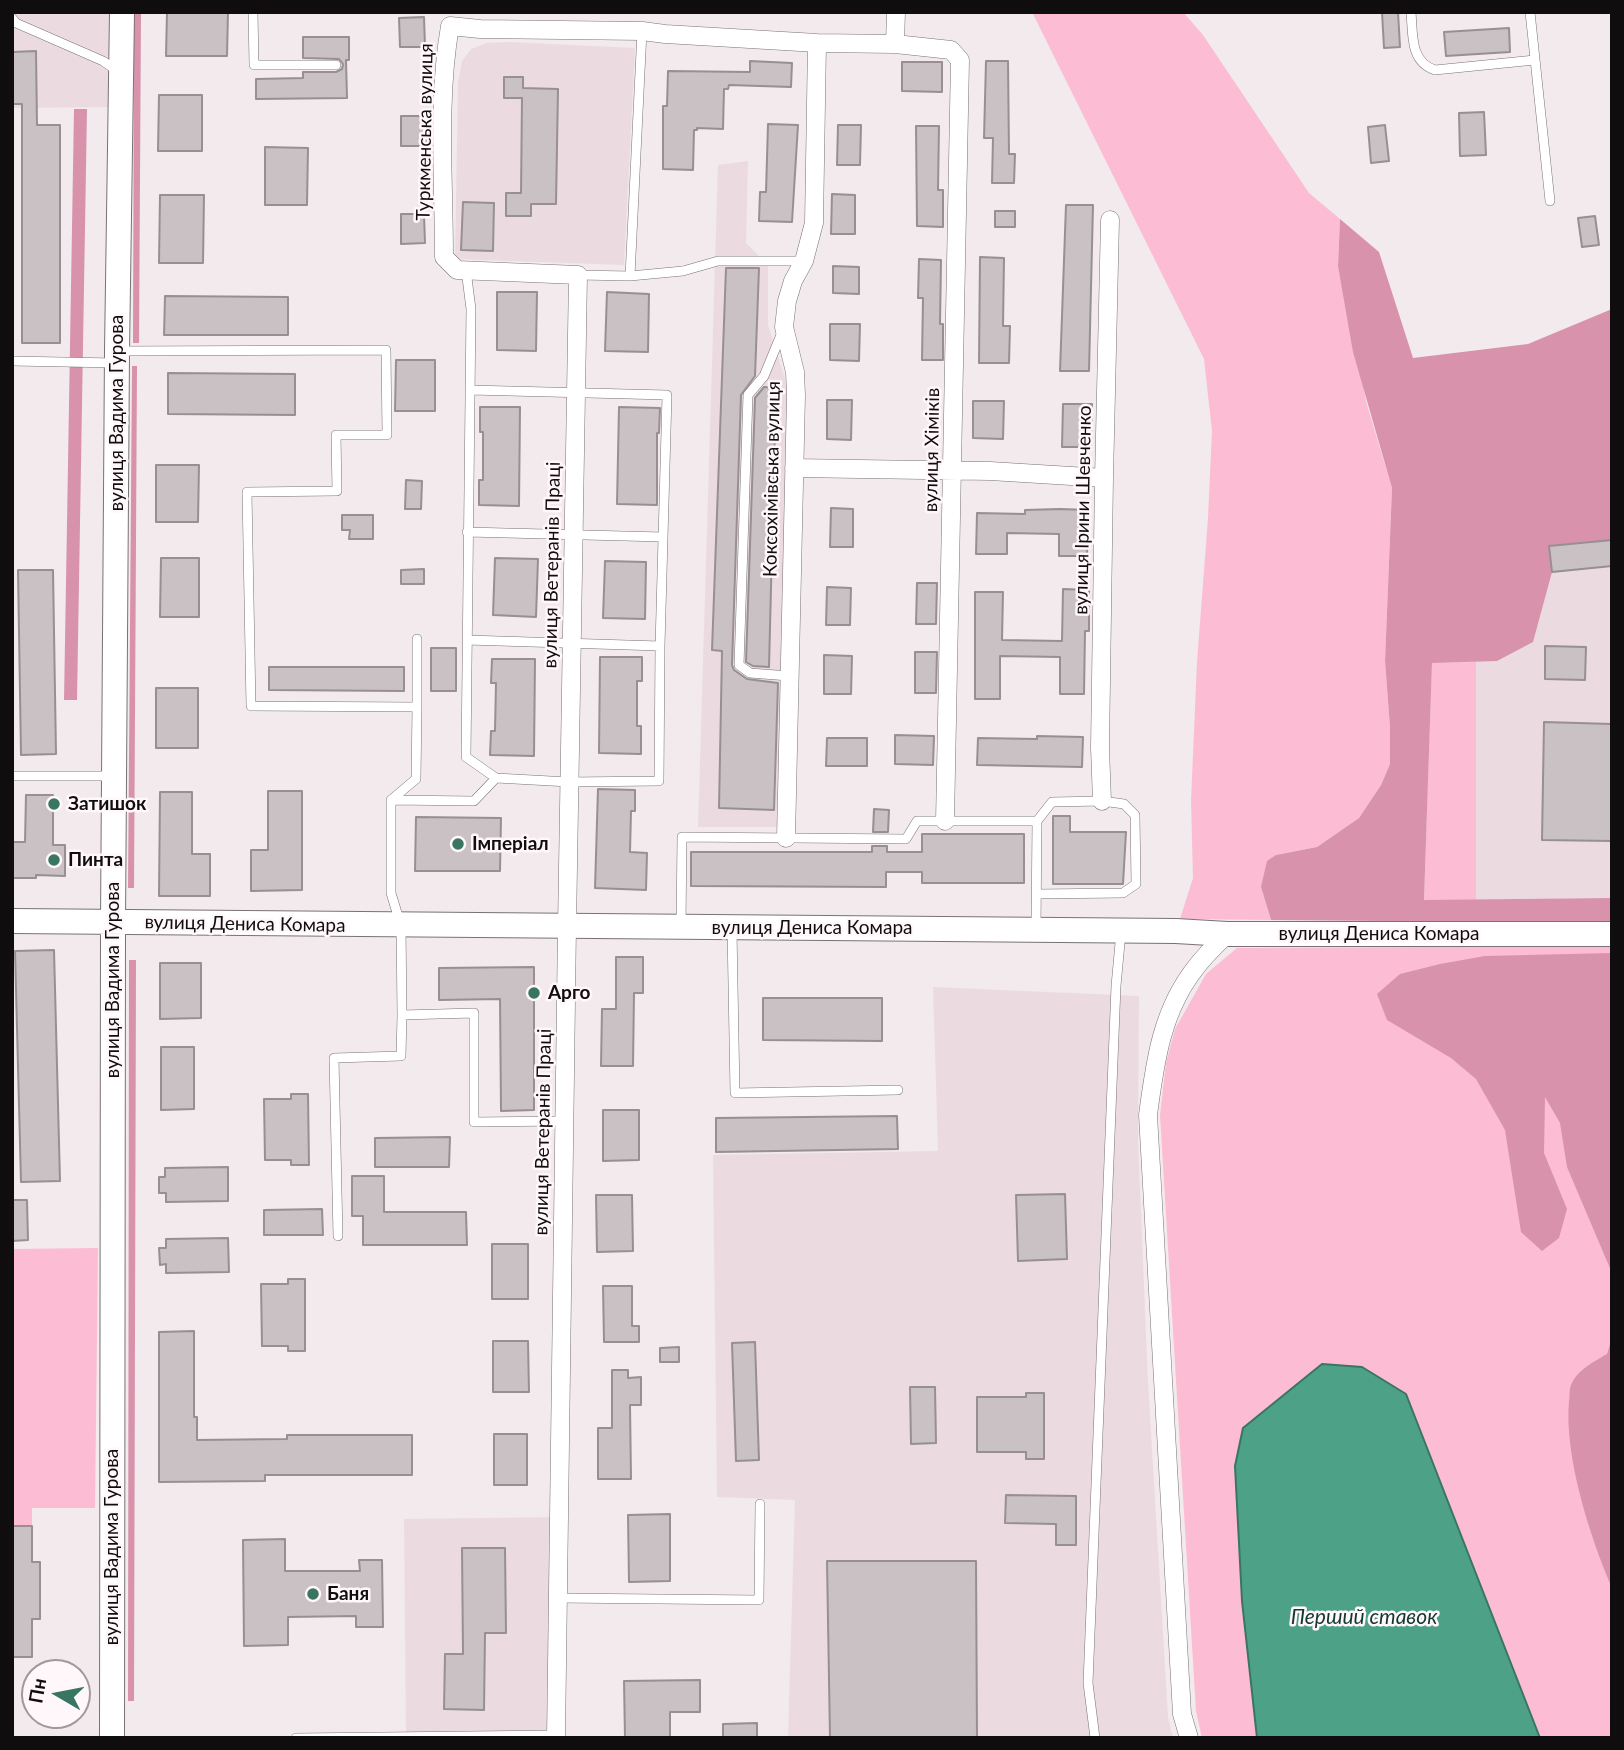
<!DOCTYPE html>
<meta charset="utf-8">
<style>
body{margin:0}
#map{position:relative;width:1624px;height:1750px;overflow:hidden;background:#f2eaec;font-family:Lato,sans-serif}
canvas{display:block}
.frame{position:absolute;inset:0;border:14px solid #0f0d0e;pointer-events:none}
.north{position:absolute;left:21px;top:1659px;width:70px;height:70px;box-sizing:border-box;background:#fff7fa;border:2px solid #9f999c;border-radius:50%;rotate:280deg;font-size:19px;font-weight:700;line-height:28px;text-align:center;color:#0f0d0e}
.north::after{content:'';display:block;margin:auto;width:24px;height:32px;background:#387663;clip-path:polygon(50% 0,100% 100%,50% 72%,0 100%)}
</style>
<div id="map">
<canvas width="1624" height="1750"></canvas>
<div class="frame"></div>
<div class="north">Пн</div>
</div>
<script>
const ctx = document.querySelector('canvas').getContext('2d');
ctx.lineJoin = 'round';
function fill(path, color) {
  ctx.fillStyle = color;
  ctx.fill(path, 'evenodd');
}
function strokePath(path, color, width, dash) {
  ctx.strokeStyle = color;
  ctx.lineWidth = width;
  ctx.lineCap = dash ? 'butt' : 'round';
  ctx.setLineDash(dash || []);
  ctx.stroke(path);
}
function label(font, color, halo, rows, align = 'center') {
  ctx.font = font + ' Lato,sans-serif';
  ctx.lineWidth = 5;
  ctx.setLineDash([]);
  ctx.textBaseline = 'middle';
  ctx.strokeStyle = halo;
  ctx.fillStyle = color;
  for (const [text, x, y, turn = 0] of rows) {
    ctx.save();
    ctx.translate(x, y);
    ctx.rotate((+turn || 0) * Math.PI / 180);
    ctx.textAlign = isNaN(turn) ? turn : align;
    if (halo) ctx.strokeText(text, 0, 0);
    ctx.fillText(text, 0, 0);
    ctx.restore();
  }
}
fill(new Path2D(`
 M 12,12 L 110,12 L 110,107 L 12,108 Z
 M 509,42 L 635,48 L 624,265 L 455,259 L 458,82 L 462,61 L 471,49 L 487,43 Z
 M 748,161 L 746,243 L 768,265 L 768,325 L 790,395 L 782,827 L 698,827 L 718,165 Z
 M 1612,540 L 1612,898 L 1424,901 L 1432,663 L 1552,572 L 1549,546 Z
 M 933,987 L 1139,996 L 1138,1140 L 1148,1382 L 1168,1717 L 1173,1738 L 788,1738 L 795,1500 L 717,1497 L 713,1155 L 938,1151 Z
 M 559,1517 L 556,1735 L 406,1736 L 404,1519 Z`), '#ebdbe0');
fill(new Path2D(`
 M 1032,12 L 1183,12 L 1203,35 L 1309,193 L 1340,219 L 1338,266 L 1367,405 L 1392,488 L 1385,661 L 1390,727 L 1390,764 L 1381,785 L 1359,818 L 1317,847 L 1276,855 L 1261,887 L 1271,920 L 1180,919 L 1193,878 L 1191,801 L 1197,662 L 1208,518 L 1212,431 L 1204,359 Z
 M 1476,662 L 1476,900 L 1424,901 L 1432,663 Z
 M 1612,946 L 1612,1738 L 1540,1738 L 1535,1728 L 1243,1429 L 1235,1467 L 1242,1601 L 1257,1738 L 1202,1738 L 1196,1711 L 1160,1115 L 1166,1063 L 1175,1029 L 1206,974 L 1237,948 Z
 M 98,1248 L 95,1508 L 32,1508 L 32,1525 L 12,1525 L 12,1249 Z`), '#fcbcd3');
fill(new Path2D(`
 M 134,12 L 141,12 L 139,343 L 133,343 Z
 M 74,109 L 87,109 L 77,700 L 64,700 Z
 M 1340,219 L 1379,252 L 1413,358 L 1528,344 L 1612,309 L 1612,540 L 1549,547 L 1552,572 L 1533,642 L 1497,661 L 1432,663 L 1424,900 L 1612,898 L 1612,923 L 1271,920 L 1261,887 L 1267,861 L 1276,855 L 1317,847 L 1359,818 L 1381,785 L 1390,764 L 1390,727 L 1385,661 L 1392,488 L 1353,352 L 1338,266 Z
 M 132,366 L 137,366 L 134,888 L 128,888 Z
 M 1612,953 L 1612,1273 L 1567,1167 L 1560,1123 L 1545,1097 L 1544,1153 L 1567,1209 L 1559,1238 L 1542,1251 L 1521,1232 L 1505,1130 L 1476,1079 L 1451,1058 L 1387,1020 L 1377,994 L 1400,974 L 1440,964 L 1485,956 Z
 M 129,960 L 136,960 L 134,1701 L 128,1701 Z
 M 1612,1338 L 1612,1588 C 1590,1537 1564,1456 1569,1401 C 1570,1396 1569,1389 1571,1385 C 1577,1370 1595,1361 1607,1354 Z`), '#d892ac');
const water = new Path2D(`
 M 1322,1364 L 1362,1367 L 1406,1394 L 1540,1738 L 1257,1738 L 1242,1601 L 1235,1466 L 1243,1428 Z`);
fill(water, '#4da187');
strokePath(water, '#3a7563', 2);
const building = new Path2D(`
 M 167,12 L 228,12 L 227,56 L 166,56 Z
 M 1382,12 L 1398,12 L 1400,47 L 1384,48 Z
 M 424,17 L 425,47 L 400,47 L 399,18 Z
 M 1509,28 L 1510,52 L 1446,56 L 1444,32 Z
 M 303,37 L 349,37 L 349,60 L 346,60 L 347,98 L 256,99 L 256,79 L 303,78 L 303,72 L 336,72 L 342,69 L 343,64 L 339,59 L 303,58 Z
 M 36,51 L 37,125 L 60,125 L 60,343 L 22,343 L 22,104 L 12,104 L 12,52 Z
 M 750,61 L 792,63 L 791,87 L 729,85 L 728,89 L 724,89 L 723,129 L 697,128 L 697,130 L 694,130 L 693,170 L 663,169 L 663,106 L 667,106 L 668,71 L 750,72 Z
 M 986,61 L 1008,61 L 1009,154 L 1015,154 L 1014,183 L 992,183 L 993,138 L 984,138 Z
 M 902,62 L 942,62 L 942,92 L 902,91 Z
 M 504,77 L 523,77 L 523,88 L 558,89 L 556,204 L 531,204 L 531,216 L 506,216 L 506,193 L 521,193 L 522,98 L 504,98 Z
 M 159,95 L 202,95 L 202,151 L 158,151 Z
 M 1484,112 L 1486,155 L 1460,156 L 1459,113 Z
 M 401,116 L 427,116 L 427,146 L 401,146 Z
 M 768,124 L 798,125 L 792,222 L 759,221 L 760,192 L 766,192 Z
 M 838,125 L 861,125 L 860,165 L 837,165 Z
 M 1385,125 L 1389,161 L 1371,163 L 1368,127 Z
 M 916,126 L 939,126 L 938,190 L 943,190 L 943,227 L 917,226 Z
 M 265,147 L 308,148 L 307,205 L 265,205 Z
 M 832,194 L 855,195 L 855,234 L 831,234 Z
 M 160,195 L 204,195 L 203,263 L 159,263 Z
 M 463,202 L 494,203 L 493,251 L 461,250 Z
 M 1066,205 L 1093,205 L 1089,371 L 1060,371 Z
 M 995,211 L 1015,211 L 1015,227 L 995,227 Z
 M 401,214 L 424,214 L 425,243 L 401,244 Z
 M 1595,216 L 1599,245 L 1582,247 L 1578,218 Z
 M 980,257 L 1004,258 L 1003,326 L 1010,326 L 1009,363 L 979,363 Z
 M 919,259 L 941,260 L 940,324 L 943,324 L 943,360 L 922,360 L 923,298 L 918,298 Z
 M 833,266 L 859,267 L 859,294 L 833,293 Z
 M 726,268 L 759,268 L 755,376 L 741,395 L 732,665 L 734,670 L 747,679 L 778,683 L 774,810 L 719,808 L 722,651 L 712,650 Z
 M 497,292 L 537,292 L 536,351 L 497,350 Z
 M 607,292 L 649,294 L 648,352 L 605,351 Z
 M 165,296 L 288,297 L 288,335 L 164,335 Z
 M 830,324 L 860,324 L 859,361 L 830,360 Z
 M 396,360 L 435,360 L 435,411 L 395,411 Z
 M 168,373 L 295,374 L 295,415 L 168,414 Z
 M 764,387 L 776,388 L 769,667 L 753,666 L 746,662 L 755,398 Z
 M 827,400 L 852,400 L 851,440 L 827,439 Z
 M 973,401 L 1004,401 L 1003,439 L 973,438 Z
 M 1063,404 L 1092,404 L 1091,447 L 1062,447 Z
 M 480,407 L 520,407 L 519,506 L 479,505 L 479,480 L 483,480 L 483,432 L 480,432 Z
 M 619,407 L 660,408 L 659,433 L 657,433 L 657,505 L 617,504 Z
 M 156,465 L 199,465 L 198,522 L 156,522 Z
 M 406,480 L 422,481 L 421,509 L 405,509 Z
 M 831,508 L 853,509 L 853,547 L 830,547 Z
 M 1060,509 L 1088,510 L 1087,556 L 1059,556 L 1059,534 L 1007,533 L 1007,554 L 976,554 L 977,513 L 1025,514 L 1025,510 Z
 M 342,515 L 373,515 L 373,539 L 349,539 L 350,530 L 342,530 Z
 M 1612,540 L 1612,566 L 1552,572 L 1549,546 Z
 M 161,558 L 199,558 L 199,617 L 160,617 Z
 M 495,558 L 538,559 L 536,617 L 493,615 Z
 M 605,561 L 646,562 L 645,619 L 603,618 Z
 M 424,569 L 424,584 L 401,584 L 401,570 Z
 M 18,570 L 53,570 L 56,754 L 21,755 Z
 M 917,583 L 937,583 L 936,624 L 916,624 Z
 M 827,587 L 851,588 L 850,625 L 826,625 Z
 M 1063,589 L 1089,590 L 1089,631 L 1085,631 L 1084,694 L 1060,694 L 1060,657 L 1000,656 L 1000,699 L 975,699 L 975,592 L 1003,592 L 1002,640 L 1062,641 Z
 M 1545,646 L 1586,647 L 1585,680 L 1545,679 Z
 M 431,648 L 456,648 L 456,691 L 431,691 Z
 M 915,652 L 937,652 L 936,693 L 915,693 Z
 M 824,655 L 852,656 L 851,694 L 824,694 Z
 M 600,657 L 642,657 L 642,681 L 637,681 L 637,726 L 641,726 L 641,754 L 599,753 Z
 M 492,659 L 535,659 L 534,756 L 490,755 L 491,731 L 495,731 L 496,683 L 491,683 Z
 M 269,667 L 404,667 L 404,691 L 269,690 Z
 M 156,688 L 198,688 L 198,748 L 156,748 Z
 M 1544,722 L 1612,724 L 1612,841 L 1542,840 Z
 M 895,735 L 934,736 L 933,765 L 895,764 Z
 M 1037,736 L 1083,737 L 1082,767 L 977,765 L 978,738 L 1037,739 Z
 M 827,738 L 867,738 L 867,766 L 826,766 Z
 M 598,789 L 635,790 L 635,811 L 631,811 L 630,852 L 647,853 L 646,890 L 595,888 Z
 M 268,791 L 302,791 L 302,890 L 251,891 L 251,850 L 268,850 Z
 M 160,792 L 192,792 L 192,854 L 210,854 L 210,896 L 159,896 Z
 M 26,795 L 53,795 L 53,845 L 65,845 L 65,876 L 36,875 L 36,878 L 12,878 L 12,842 L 25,842 Z
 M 874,809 L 889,810 L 888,832 L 873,832 Z
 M 1053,816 L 1070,816 L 1070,832 L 1126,832 L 1123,884 L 1053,884 Z
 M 416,817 L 501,818 L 500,871 L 415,871 Z
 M 922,834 L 1024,834 L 1024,883 L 922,883 L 922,872 L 886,872 L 886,887 L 691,886 L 691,852 L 872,852 L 872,846 L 887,846 L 887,852 L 922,852 Z
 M 54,950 L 60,1181 L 21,1182 L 15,951 Z
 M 616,957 L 643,957 L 643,993 L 634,993 L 633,1066 L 601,1066 L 602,1009 L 616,1009 Z
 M 160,963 L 201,963 L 201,1018 L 160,1019 Z
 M 534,967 L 534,1110 L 501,1111 L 500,999 L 439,1000 L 439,968 Z
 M 763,998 L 882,998 L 882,1041 L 763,1040 Z
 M 161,1047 L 194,1047 L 194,1109 L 161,1110 Z
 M 291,1094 L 308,1094 L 309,1165 L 291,1165 L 291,1160 L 265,1160 L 264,1099 L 291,1099 Z
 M 603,1110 L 639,1110 L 639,1160 L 603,1161 Z
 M 897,1116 L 898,1149 L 716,1152 L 716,1118 Z
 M 450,1137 L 449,1167 L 375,1167 L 375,1138 Z
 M 228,1167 L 228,1201 L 166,1202 L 166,1193 L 159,1193 L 159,1177 L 165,1177 L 165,1168 Z
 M 352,1176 L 384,1176 L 384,1212 L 466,1212 L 467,1245 L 363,1245 L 363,1216 L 352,1216 Z
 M 1065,1194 L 1067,1259 L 1018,1261 L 1016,1195 Z
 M 596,1195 L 632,1195 L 633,1251 L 597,1252 Z
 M 12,1200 L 27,1200 L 28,1240 L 12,1241 Z
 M 322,1209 L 323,1235 L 264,1235 L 264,1210 Z
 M 228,1238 L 229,1272 L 166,1273 L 166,1264 L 160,1265 L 159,1248 L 166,1248 L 166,1239 Z
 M 492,1244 L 528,1244 L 528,1299 L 492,1299 Z
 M 288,1279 L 305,1279 L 305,1351 L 288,1351 L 288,1346 L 262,1346 L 261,1284 L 288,1284 Z
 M 603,1286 L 632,1286 L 632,1326 L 639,1326 L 639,1342 L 604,1342 Z
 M 194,1331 L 194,1417 L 197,1417 L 197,1440 L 287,1439 L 287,1435 L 412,1435 L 412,1475 L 265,1475 L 265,1481 L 159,1482 L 159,1332 Z
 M 493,1341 L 528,1341 L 529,1392 L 493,1392 Z
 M 755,1342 L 759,1460 L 736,1461 L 732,1343 Z
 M 679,1347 L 679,1362 L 660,1362 L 660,1348 Z
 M 612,1370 L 628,1370 L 628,1378 L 641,1377 L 641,1405 L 630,1405 L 631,1479 L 598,1479 L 598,1428 L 612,1428 Z
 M 910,1387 L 935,1387 L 936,1443 L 911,1444 Z
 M 1026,1393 L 1044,1393 L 1044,1459 L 1026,1459 L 1026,1452 L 977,1452 L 977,1397 L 1026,1397 Z
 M 494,1434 L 527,1434 L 527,1485 L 494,1485 Z
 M 1006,1495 L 1076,1496 L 1076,1545 L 1056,1545 L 1056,1524 L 1005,1523 Z
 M 670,1514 L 670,1581 L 629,1582 L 628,1515 Z
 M 12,1526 L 32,1526 L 32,1562 L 40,1562 L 40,1619 L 32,1619 L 32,1657 L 12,1657 Z
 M 285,1539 L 285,1571 L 360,1571 L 359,1560 L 382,1560 L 383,1627 L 356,1627 L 356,1616 L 288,1617 L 288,1645 L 244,1646 L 243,1540 Z
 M 462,1548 L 505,1548 L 506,1633 L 485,1633 L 484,1710 L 444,1709 L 445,1654 L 463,1654 Z
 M 827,1561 L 976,1561 L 977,1738 L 830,1738 Z
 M 700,1680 L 700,1712 L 670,1712 L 670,1738 L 625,1738 L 624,1681 Z
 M 757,1723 L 757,1738 L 723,1738 L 723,1724 Z`);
fill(building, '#c9c1c4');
strokePath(building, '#978f92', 2);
const lane = new Path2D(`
 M 253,12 L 254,65 L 336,65
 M 1411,12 C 1413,35 1410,62 1435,70 L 1535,60
 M 1530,12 L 1550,201
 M 12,18 L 16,23 L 103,61 L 119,72
 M 466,270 L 471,309 L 466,757 L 496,778
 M 578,275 L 630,276 L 683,271 L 718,261 L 804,261
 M 630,276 L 642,31
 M 783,330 L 764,376 L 748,395 L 739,665 L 750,673 L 789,676
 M 118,351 L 386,350 L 387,435 L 336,435 L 337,491 L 247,492 L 251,706 L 417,707 L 417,639
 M 12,361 L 115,363
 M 467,532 L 663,537
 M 467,640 L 660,646
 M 417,707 L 416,779 L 391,800 L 391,893 L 401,926 L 402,1015 L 474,1013 L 474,1122 L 564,1121
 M 12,776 L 112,776
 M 391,800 L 474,801 L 496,778 L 569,782 L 659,781 L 660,646 L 667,395 L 470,390
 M 681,926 L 682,837 L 906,839 L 917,821 L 1037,821 L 1052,802 L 1102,801 L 1124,804 L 1135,815 L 1136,884 L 1123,893 L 1037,894
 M 1036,928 L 1037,821
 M 732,930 L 735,1093 L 898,1090
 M 338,1236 L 334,1058 L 401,1056 L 402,1015
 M 558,1598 L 759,1600 L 760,1504
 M 296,1738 L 556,1735
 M 1095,1738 L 1088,1683 L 1116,986 L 1121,932`);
const street = new Path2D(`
 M 895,44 L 896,12
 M 794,468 L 990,471 L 1104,478
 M 1102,801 L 1100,748 L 1104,478 L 1110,220
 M 786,838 L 796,395 L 795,372 L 784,327 L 787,301 L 793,281 L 804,261 L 814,223 L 817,43
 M 556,1738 L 567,926 L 578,275 L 457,270 L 444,257 C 444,181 437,101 450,26 L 480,29 L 642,31 L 665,34 L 817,43 L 895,44 L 951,50 L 960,60 L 945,821
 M 1189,1738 L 1182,1714 L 1148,1115 C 1155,1061 1162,1009 1197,966 C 1206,954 1217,944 1227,934`);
const secondary = new Path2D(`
 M 12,921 L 1176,931 L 1227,934 L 1612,934
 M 112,1738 L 113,922 L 117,351 L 122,12`);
strokePath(lane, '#797274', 10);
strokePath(street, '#797274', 19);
strokePath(secondary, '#797274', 26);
strokePath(lane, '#fff', 9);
strokePath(street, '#fff', 18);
strokePath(secondary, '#fff', 24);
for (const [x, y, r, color] of [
 [54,804,7,"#387663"],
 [458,844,7,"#387663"],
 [54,860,7,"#387663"],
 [534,993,7,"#387663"],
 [313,1594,7,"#387663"]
]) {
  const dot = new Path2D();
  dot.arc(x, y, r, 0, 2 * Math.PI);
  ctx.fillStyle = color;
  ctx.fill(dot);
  strokePath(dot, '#fff7fa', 2.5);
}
label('19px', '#0f0d0e', '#fff7fa', [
 ["Туркменська вулиця",425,132,-89],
 ["вулиця Вадима Гурова",117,413,-90],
 ["вулиця Хіміків",932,450,-89],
 ["Коксохімівська вулиця",772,479,-89],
 ["вулиця Ірини Шевченко",1083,510,-89],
 ["вулиця Ветеранів Праці",552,565,-89],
 ["вулиця Дениса Комара",245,924,1],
 ["вулиця Дениса Комара",812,928],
 ["вулиця Дениса Комара",1379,934],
 ["вулиця Вадима Гурова",113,980,-90],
 ["вулиця Ветеранів Праці",543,1132,-89],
 ["вулиця Вадима Гурова",112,1547,-90]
]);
label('bold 19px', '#0f0d0e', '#fff7fa', [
 ["Затишок",68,804],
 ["Імперіал",472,844],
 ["Пинта",68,860],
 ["Арго",548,993],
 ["Баня",327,1594]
], 'left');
label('italic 21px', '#12392e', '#fff7fa', [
 ["Перший ставок",1364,1617]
]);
</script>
